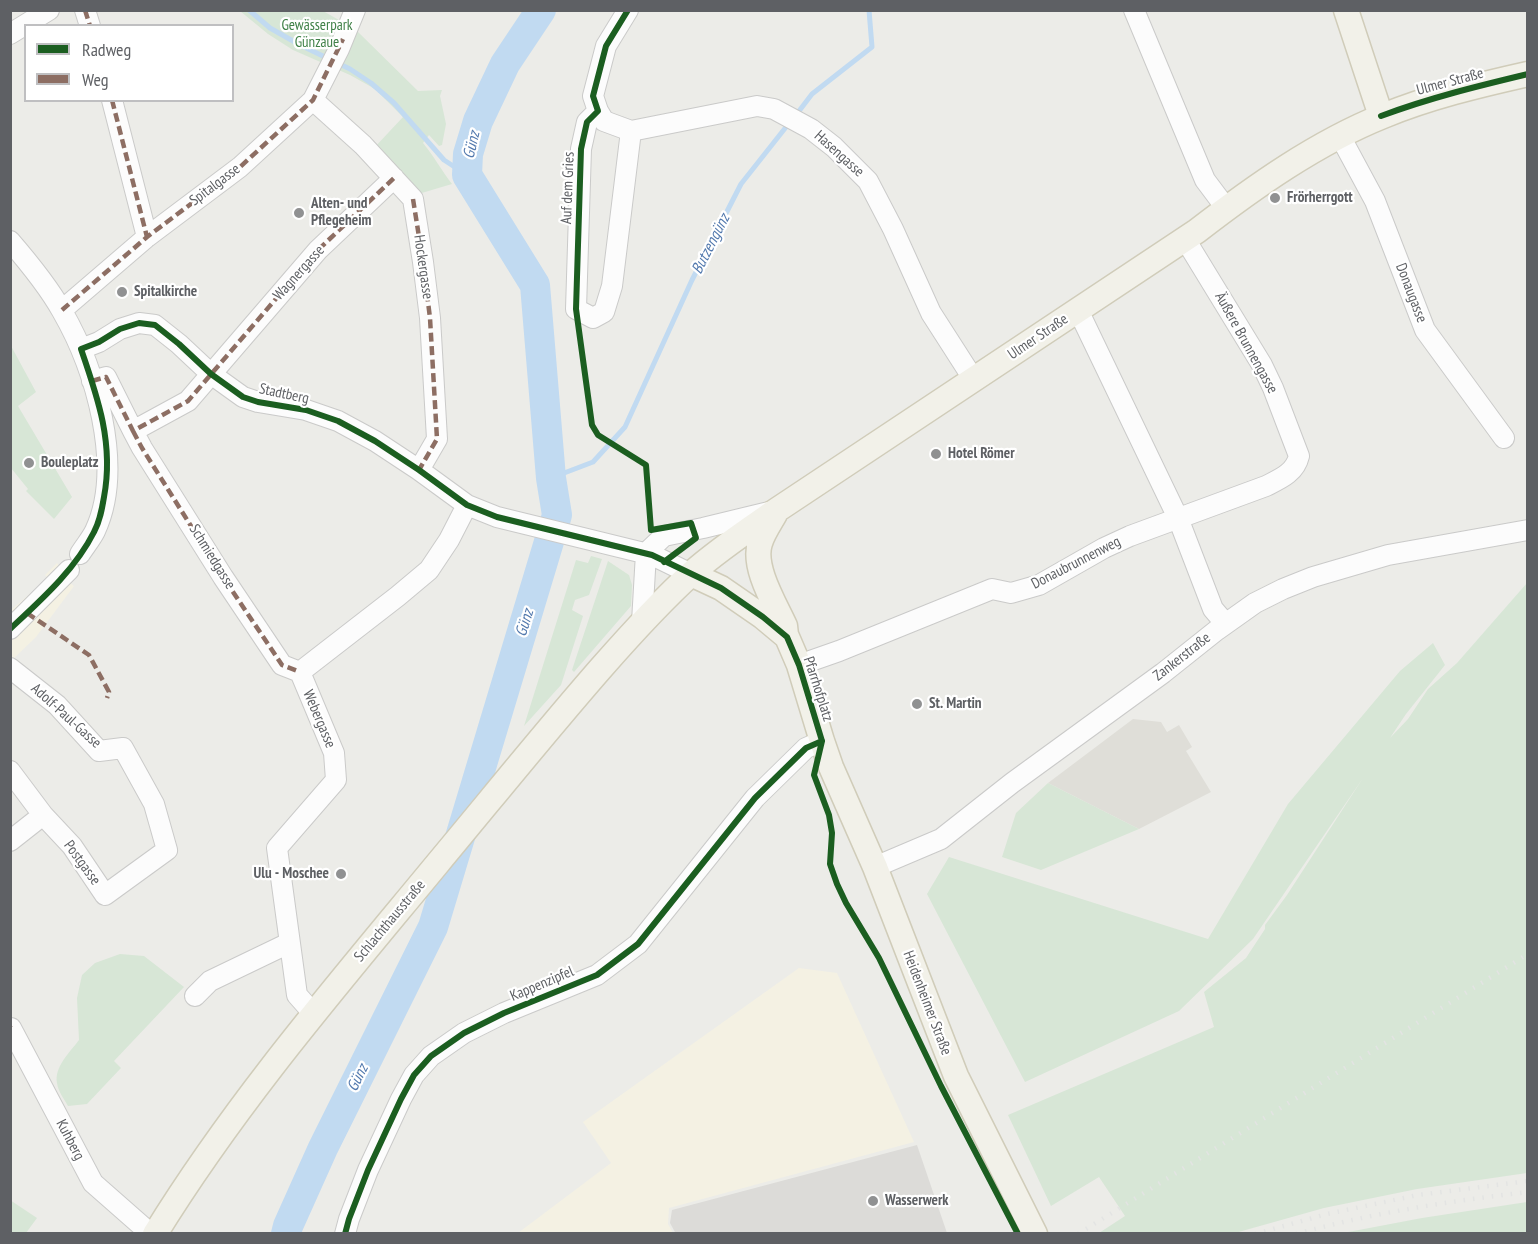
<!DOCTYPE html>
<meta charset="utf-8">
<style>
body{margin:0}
#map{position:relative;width:1538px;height:1244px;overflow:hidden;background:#ecece8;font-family:"PT Sans Narrow",sans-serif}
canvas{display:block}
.frame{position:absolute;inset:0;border:12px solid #5e6064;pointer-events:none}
.legend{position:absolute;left:24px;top:24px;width:210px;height:78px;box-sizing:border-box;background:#fff;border:2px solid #bfbfc1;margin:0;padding:8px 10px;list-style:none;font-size:18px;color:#5e6064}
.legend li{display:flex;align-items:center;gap:12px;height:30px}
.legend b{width:30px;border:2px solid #bfbfc1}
</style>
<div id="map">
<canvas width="1538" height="1244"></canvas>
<div class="frame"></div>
<ul class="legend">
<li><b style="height:8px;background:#1b5e20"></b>Radweg</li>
<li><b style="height:8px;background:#8d6e63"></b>Weg</li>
</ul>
</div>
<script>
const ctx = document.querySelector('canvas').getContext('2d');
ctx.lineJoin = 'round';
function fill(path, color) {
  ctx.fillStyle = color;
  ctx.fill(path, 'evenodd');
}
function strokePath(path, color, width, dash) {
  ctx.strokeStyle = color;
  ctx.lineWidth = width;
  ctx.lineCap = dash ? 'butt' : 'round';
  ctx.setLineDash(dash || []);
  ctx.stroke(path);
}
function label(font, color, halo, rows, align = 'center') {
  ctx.font = font + ' "PT Sans Narrow",sans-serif';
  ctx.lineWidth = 4.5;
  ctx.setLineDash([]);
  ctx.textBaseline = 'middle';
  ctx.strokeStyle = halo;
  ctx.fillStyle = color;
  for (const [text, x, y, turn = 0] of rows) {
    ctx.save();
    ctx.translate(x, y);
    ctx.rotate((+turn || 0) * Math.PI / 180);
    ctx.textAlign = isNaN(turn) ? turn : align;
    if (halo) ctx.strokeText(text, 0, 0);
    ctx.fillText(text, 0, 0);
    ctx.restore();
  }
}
fill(new Path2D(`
 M 57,563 L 70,583 L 74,586 L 36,637 L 11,661 L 10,611 L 48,578 L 45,575 Z
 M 799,968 L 837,973 L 914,1142 L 669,1208 L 668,1224 L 673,1233 L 518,1233 L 611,1163 L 583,1122 Z`), '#f4f1e3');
fill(new Path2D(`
 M 917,1145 L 947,1233 L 676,1234 L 670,1223 L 672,1210 Z`), '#dcdbd8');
fill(new Path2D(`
 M 1133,719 L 1161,722 L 1167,732 L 1179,725 L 1192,747 L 1186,751 L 1211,792 L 1139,829 L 1048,783 Z`), '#dfded8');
fill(new Path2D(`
 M 240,11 L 323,11 L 355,29 L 418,91 L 442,90 L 440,96 L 446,124 L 442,145 L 439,146 L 429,135 L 423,143 C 434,156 441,170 452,184 L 415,195 L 374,148 L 403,117 L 375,89 L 350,75 L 293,50 L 268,34 Z
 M 10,344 L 36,392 L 18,406 L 72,497 L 54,519 L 26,491 L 28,489 L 11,468 Z
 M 591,556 L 602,559 L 589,595 L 575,600 L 572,610 L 583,616 L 561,685 L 524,726 L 576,560 L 588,563 Z
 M 608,561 L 629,575 L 632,585 L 631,606 L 574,672 L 572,670 Z
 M 1527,583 L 1527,1173 L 1417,1189 L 1324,1208 L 1235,1233 L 1099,1233 L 1125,1216 L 1099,1177 L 1051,1206 L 1008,1115 L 1214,1027 L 1204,992 L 1246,958 L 1265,929 L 1265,925 L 1287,895 L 1363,778 L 1253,939 L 1179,1011 L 1025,1082 L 927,894 L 949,857 L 1208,939 L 1288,804 L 1400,671 L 1433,643 L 1445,665 L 1406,714 L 1390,738 L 1408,719 L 1428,689 L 1457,663 Z
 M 1048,783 L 1139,829 L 1041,870 L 1002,857 L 1016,813 Z
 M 120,954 L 144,956 L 184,987 L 114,1061 L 121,1068 L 87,1104 L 68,1106 C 64,1099 58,1091 57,1083 C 54,1067 70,1052 79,1040 L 77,998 L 82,975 L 95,963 Z
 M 10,1200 L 37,1218 L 26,1233 L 11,1233 Z
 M 1527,1202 L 1527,1233 L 1343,1233 L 1422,1218 Z`), '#d7e6d6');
strokePath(new Path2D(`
 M 249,10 L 270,28 L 300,45 L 350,69 L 371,83 L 394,103 L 444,160 L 467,175
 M 796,115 L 812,94 L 872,47 L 869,10
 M 551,478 L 593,462 L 625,427 L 692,280 L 741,184 L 790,122`), '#c1daf1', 5);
strokePath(new Path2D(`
 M 286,1234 L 288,1226 L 323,1148 L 433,927 L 557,515 L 551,478 L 535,285 L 467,175 L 468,154 L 478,121 L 505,64 L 541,10`), '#c1daf1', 30);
const minor = new Path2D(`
 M 85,10 L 90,26
 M 628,10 L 606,46 L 593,96 L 598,111 L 604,121 L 631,131 L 757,106 L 774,109 L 811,129 L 834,147 L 868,181 L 893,229 L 931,313 L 974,380
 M 1134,10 L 1205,180 L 1226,208
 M 10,34 L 49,10
 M 112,100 L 147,237
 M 313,100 L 363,145 L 413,199 L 423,262 L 430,318 L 437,439 L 419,470
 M 598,111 L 587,122 L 581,149 L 576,309 L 593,318 L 604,312 L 612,286 L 631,131
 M 1340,136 L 1375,201 L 1425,330 L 1504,438
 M 10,241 C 29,263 48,286 62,311 C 95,368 125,467 95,531 C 91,539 85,546 80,554
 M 62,310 L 147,237 L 240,167 L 313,100 L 339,49 L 355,10
 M 1078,310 L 1178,518 L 1213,609 L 1225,623
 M 81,349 L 99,342 L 120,329 L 139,323 L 155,325 L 179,344 L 211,374 L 243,397 L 258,402 L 306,410 L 338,421 L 375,441 L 419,470 L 467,505 L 497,517 L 652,555 L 691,574
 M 92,381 L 106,377 L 133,431 L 188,401 L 318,250 L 394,178
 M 133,431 L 142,448 L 223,577 L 282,665 L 300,672
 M 642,622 L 646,553 L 664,536 L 703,528 L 769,512
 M 10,629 L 69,570
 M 799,665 L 839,651 L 992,589 L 1011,593 L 1039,585 L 1104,548 L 1130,536 L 1266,486 C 1280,479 1295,473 1299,456 L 1273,388 L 1262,365 L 1185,239
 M 10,668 L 57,705 L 99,751 L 123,748 L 154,804 L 167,850 L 105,895 L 72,846 L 43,815 L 10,771
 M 10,841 L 43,815
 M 875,867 L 941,839 L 1012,783 L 1163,673 L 1217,630 L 1255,603 L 1283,589 L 1313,577 L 1388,555 L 1528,530
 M 195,996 L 210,981 L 289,943
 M 313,1013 L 297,995 L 277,848 L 336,780 L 334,753 L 300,672 L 398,596 L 429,570 L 449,540 L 467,505
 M 11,1028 L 93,1183 L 151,1234
 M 345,1234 L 349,1219 L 368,1170 L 401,1099 L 414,1075 L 431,1056 L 464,1033 L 504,1013 L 597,975 L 638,944 L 755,798 L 806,748 L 822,741`);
const major = new Path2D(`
 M 1346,10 L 1381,116
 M 775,514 C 770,523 763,533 760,543 C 752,567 775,604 785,626 L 786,635
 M 691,574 L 721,588 L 763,617 L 787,637 L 799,665 L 822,741 L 831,767 L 875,867 L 956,1076 L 1035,1234
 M 155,1234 C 237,1101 339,983 438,863 C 493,797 546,731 602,667 C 631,634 660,602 692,573 C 719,549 748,530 777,510 L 1197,231 C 1254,187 1316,143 1383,116 C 1429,97 1479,85 1528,74`);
strokePath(minor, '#cacac9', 22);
strokePath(major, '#d0ccb9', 27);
strokePath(minor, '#fcfcfc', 20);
strokePath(major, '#f2f1e9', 24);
strokePath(new Path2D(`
 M 1078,1234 L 1528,954
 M 1255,1234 L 1327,1214 L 1418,1195 L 1528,1181
 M 1296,1234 C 1372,1213 1450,1201 1528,1192`), '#e3e4e3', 4.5, [1.5, 8]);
strokePath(new Path2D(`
 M 85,10 L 90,26
 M 112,100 L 147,237
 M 413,199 L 423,262 L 430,318 L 437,439 L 419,470
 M 62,310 L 147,237 L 240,167 L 313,100 L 343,39
 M 92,381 L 106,377 L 133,431 L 188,401 L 318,250 L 394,178
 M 133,431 L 142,448 L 223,577 L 282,665 L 300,672
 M 27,613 L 89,655 L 109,692 L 107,698
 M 10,1027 L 11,1028`), '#8d6e63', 4.5, [9, 4.5]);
strokePath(new Path2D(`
 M 628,10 L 606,46 L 593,96 L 598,111 L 587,122 L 581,149 L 576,309 L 592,425 L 598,435 L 646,465 L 651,530 L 691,523 L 696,538 L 664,562
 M 1381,116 C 1429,98 1478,86 1528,74
 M 10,629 C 41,600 75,570 94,532 C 100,521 102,509 104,497 C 114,444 98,398 81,349 L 99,342 L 120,329 L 139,323 L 155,325 L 179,344 L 211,374 L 243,397 L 258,402 L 306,410 L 338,421 L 375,441 L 419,470 L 467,505 L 497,517 L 652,555 L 721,588 L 763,617 L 787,637 L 799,665 L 822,741
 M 822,741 L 814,775 L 829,815 L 832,833 L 830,864 L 837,884 L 846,903 L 879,958 L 941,1086 L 1018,1234
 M 345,1234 L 349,1219 L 368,1170 L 401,1099 L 414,1075 L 431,1056 L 464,1033 L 504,1013 L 597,975 L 638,944 L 755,798 L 806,748 L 822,741`), '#1b5e20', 6);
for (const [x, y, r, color] of [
 [1275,198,6,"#909192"],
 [299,213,6,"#909192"],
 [122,292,6,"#909192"],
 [936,454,6,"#909192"],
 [29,463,6,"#909192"],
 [917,704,6,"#909192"],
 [341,874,6,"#909192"],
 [873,1201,6,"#909192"]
]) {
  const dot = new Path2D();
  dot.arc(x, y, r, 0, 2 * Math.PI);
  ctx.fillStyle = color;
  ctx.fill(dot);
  strokePath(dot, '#fff', 2);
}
label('15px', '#408148', '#fff', [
 ["Gewässerpark",317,26],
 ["Günzaue",317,43]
]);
label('15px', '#5e6064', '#fff', [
 ["Ulmer Straße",1450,82,-15],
 ["Hasengasse",839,154,42],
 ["Spitalgasse",215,185,-37],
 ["Auf dem Gries",568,188,-88],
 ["Hockergasse",423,267,82],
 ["Wagnergasse",299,273,-48],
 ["Donaugasse",1411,293,69],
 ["Ulmer Straße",1038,337,-34],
 ["Äußere Brunnengasse",1246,343,61],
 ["Stadtberg",284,394,12],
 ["Schmiedgasse",212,557,58],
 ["Donaubrunnenweg",1076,563,-27],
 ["Zankerstraße",1182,657,-38],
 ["Pfarrhofplatz",818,689,72],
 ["Adolf-Paul-Gasse",66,716,42],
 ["Webergasse",319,719,67],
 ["Postgasse",82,863,54],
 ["Schlachthausstraße",390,921,-50],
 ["Kappenzipfel",542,984,-23],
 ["Heidenheimer Straße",927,1003,69],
 ["Kuhberg",70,1140,62]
]);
label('bold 15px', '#5e6064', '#fff', [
 ["Frörherrgott",1287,198],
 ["Alten- und",311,204],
 ["Pflegeheim",311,221],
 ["Spitalkirche",134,292],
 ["Hotel Römer",948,454],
 ["Bouleplatz",41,463],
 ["St. Martin",929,704],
 ["Ulu - Moschee",329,874,"right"],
 ["Wasserwerk",885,1201]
], 'left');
label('italic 16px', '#5178ad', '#fff', [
 ["Günz",472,145,-77],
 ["Butzengünz",711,244,-63],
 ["Günz",525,623,-73],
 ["Günz",358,1078,-64]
]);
</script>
